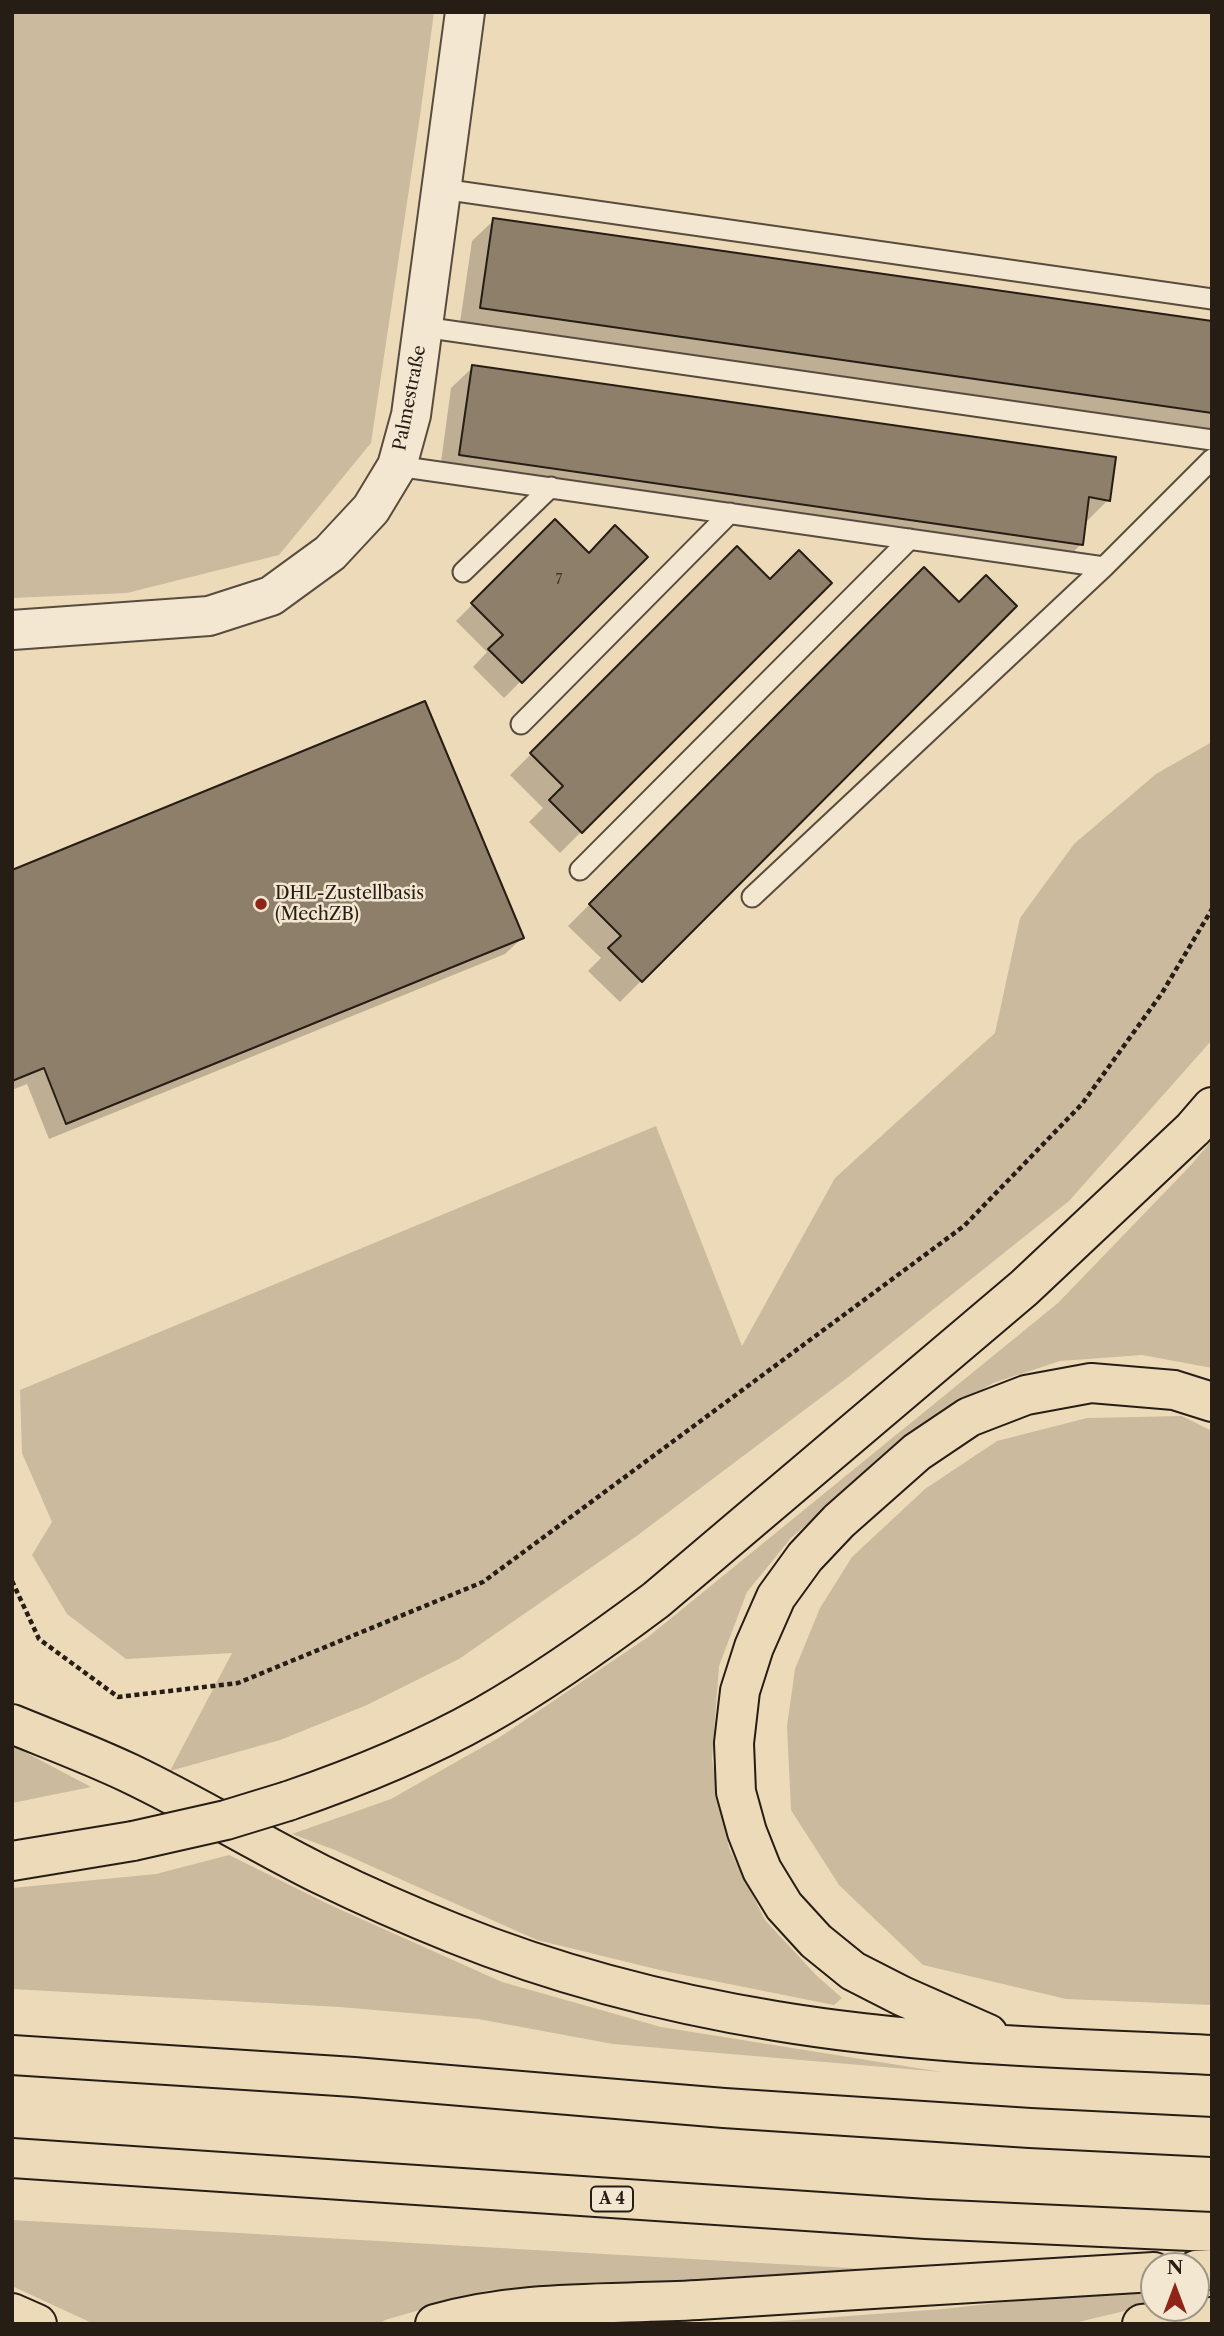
<!DOCTYPE html>
<meta charset="utf-8">
<style>
body{margin:0}
#map{position:relative;width:1224px;height:2336px;overflow:hidden;background:#eddab9;font-family:"Libre Caslon Text",serif}
canvas{display:block}
.frame{position:absolute;inset:0;border:14px solid #261d15;pointer-events:none}
.north{position:absolute;left:1140px;top:2252px;width:70px;height:70px;box-sizing:border-box;background:#f3e7d2;border:2px solid #a19686;border-radius:50%;rotate:0deg;font-size:19px;font-weight:700;line-height:28px;text-align:center;color:#261d15}
.north::after{content:'';display:block;margin:auto;width:24px;height:32px;background:#8f2418;clip-path:polygon(50% 0,100% 100%,50% 72%,0 100%)}
</style>
<div id="map">
<canvas width="1224" height="2336"></canvas>
<div class="frame"></div>
<div class="north">N</div>
</div>
<script>
const ctx = document.querySelector('canvas').getContext('2d');
ctx.lineJoin = 'round';
function fill(path, color) {
  ctx.fillStyle = color;
  ctx.fill(path, 'evenodd');
}
function strokePath(path, color, width, dash) {
  ctx.strokeStyle = color;
  ctx.lineWidth = width;
  ctx.lineCap = dash ? 'butt' : 'round';
  ctx.setLineDash(dash || []);
  ctx.stroke(path);
}
function label(font, color, halo, rows, align = 'center') {
  ctx.font = font + ' "Libre Caslon Text",serif';
  ctx.lineWidth = 5;
  ctx.setLineDash([]);
  ctx.textBaseline = 'middle';
  ctx.strokeStyle = halo;
  ctx.fillStyle = color;
  for (const [text, x, y, turn = 0] of rows) {
    ctx.save();
    ctx.translate(x, y);
    ctx.rotate((+turn || 0) * Math.PI / 180);
    ctx.textAlign = isNaN(turn) ? turn : align;
    if (halo) ctx.strokeText(text, 0, 0);
    ctx.fillText(text, 0, 0);
    ctx.restore();
  }
}
fill(new Path2D(`
 M 12,12 L 434,12 L 420,116 L 371,443 L 279,555 L 127,593 L 12,598 Z
 M 1212,742 L 1212,1040 L 1069,1201 L 851,1375 L 638,1535 L 459,1659 L 367,1705 L 280,1740 L 170,1771 L 232,1653 L 126,1659 L 67,1614 L 32,1555 L 52,1522 L 22,1453 L 20,1390 L 656,1126 L 742,1346 L 835,1178 L 995,1033 L 1020,918 L 1074,844 L 1156,774 Z
 M 1212,1140 L 1212,1368 L 1142,1355 L 1060,1361 L 993,1383 L 919,1428 L 791,1538 L 747,1592 L 719,1666 L 712,1760 L 729,1848 L 765,1920 L 816,1975 L 842,1998 L 834,2005 L 664,1971 L 537,1940 L 335,1850 L 292,1834 L 391,1799 L 500,1737 L 648,1637 L 1058,1303 L 1191,1165 Z
 M 1182,1416 L 1212,1431 L 1212,2005 L 1066,1999 L 923,1965 L 839,1885 L 791,1810 L 787,1726 L 795,1669 L 820,1608 L 852,1557 L 925,1489 L 997,1441 L 1087,1418 Z
 M 12,1747 L 21,1750 L 91,1787 L 12,1803 Z
 M 229,1855 L 330,1905 L 502,1982 L 661,2027 L 942,2072 L 613,2044 L 478,2019 L 340,2007 L 12,1989 L 12,1888 L 156,1874 Z
 M 12,2220 L 866,2269 L 741,2277 L 655,2287 L 489,2290 L 385,2320 L 380,2324 L 94,2324 L 12,2286 Z
 M 1096,2292 L 1154,2293 L 1154,2304 L 1070,2324 L 741,2324 L 943,2309 Z`), '#cbba9d');
fill(new Path2D(`
 M 494,220 L 1212,323 L 1212,437 L 459,329 L 472,241 Z
 M 473,367 L 1108,500 L 1087,521 L 1084,521 L 1081,544 L 1060,566 L 439,477 L 451,388 Z
 M 555,521 L 588,555 L 645,557 L 504,698 L 473,667 L 487,652 L 456,621 Z
 M 737,549 L 770,582 L 830,583 L 560,853 L 529,822 L 543,808 L 510,775 Z
 M 924,570 L 959,605 L 1015,606 L 620,1002 L 588,971 L 601,958 L 568,926 Z
 M 12,872 L 522,938 L 505,954 L 49,1139 L 27,1084 L 12,1090 Z`), '#0003');
const building = new Path2D(`
 M 493,218 L 1212,321 L 1212,413 L 480,308 Z
 M 472,365 L 1116,457 L 1110,501 L 1089,497 L 1083,545 L 459,455 Z
 M 555,519 L 589,553 L 615,525 L 648,557 L 522,683 L 488,649 L 503,635 L 471,603 Z
 M 737,546 L 770,579 L 799,550 L 832,583 L 582,833 L 549,800 L 563,786 L 530,753 Z
 M 924,567 L 959,602 L 986,575 L 1017,606 L 642,982 L 608,948 L 621,936 L 589,904 Z
 M 425,701 L 524,938 L 66,1124 L 44,1068 L 12,1081 L 12,870 Z`);
fill(building, '#8d7f6a');
strokePath(building, '#261d15', 2);
const lane = new Path2D(`
 M 442,189 L 1212,299
 M 423,327 L 1212,440
 M 397,466 L 1104,567
 M 463,572 L 551,487
 M 521,724 L 730,513
 M 580,870 L 910,539
 M 752,897 L 1104,567 L 1212,459`);
const street = new Path2D(`
 M 12,630 L 209,616 L 271,596 L 330,553 L 371,509 L 397,466 L 411,415 L 465,12`);
const highway = new Path2D(`
 M 12,1724 C 51,1740 91,1755 129,1773 C 194,1804 256,1842 320,1874 C 363,1895 408,1915 453,1933 C 557,1975 666,2003 776,2021 C 920,2045 1067,2048 1212,2055
 M 288,1801 C 355,1778 422,1751 484,1716 C 544,1682 600,1642 656,1600 L 1024,1288 L 1193,1129 L 1212,1107
 M 12,1861 L 133,1841
 M 988,2034 L 902,1996 L 853,1971 L 816,1941 L 784,1906 L 762,1870 L 747,1832 L 736,1792 L 734,1743 L 740,1691 L 754,1647 L 776,1597 L 805,1557 L 839,1521 L 917,1452 L 969,1417 L 1026,1395 L 1091,1383 L 1174,1390 L 1212,1402
 M 12,2055 L 354,2077 L 724,2108 L 1030,2128 L 1212,2137
 M 12,2158 L 926,2219 L 1212,2232
 M 1196,2270 L 1212,2270
 M 12,2313 L 37,2324
 M 435,2324 C 521,2299 610,2305 698,2300 C 850,2291 1002,2280 1154,2272
 M 1142,2324 L 1212,2317`);
strokePath(lane, '#584c3e', 23);
strokePath(street, '#584c3e', 42);
strokePath(highway, '#261d15', 42);
strokePath(new Path2D(`
 M 12,1581 L 39,1639 L 118,1697 L 238,1683 L 483,1582 L 964,1226 L 1082,1104 L 1162,993 L 1212,909`), '#261d15', 4.5, [5, 3.5]);
strokePath(lane, '#f3e7d2', 19);
strokePath(street, '#f3e7d2', 38);
strokePath(highway, '#eddab9', 38);
const highwayBridge = new Path2D(`
 M 133,1841 L 226,1820 L 288,1801`);
strokePath(highwayBridge, '#261d15', 42, []);
strokePath(highwayBridge, '#eddab9', 38);
for (const [x, y, r, color] of [
 [261,904,7,"#8f2418"]
]) {
  const dot = new Path2D();
  dot.arc(x, y, r, 0, 2 * Math.PI);
  ctx.fillStyle = color;
  ctx.fill(dot);
  strokePath(dot, '#f3e7d2', 2.5);
}
label('14px', '#40362a', null, [
 ["7",559,580]
]);
for (const [x, y, w] of [
 [612,2199,42]
]) {
  const box = new Path2D();
  box.roundRect(x - w / 2, y - 12.5, w, 25, 5);
  ctx.fillStyle = '#f3e7d2';
  ctx.fill(box);
  strokePath(box, '#261d15', 2);
}
label('bold 16px', '#261d15', null, [
 ["A 4",612,2199]
]);
label('18px', '#261d15', '#f3e7d2', [
 ["Palmestraße",410,398,-79]
]);
label('18px', '#261d15', '#f3e7d2', [
 ["DHL-Zustellbasis",275,894],
 ["(MechZB)",275,915]
], 'left');
</script>
